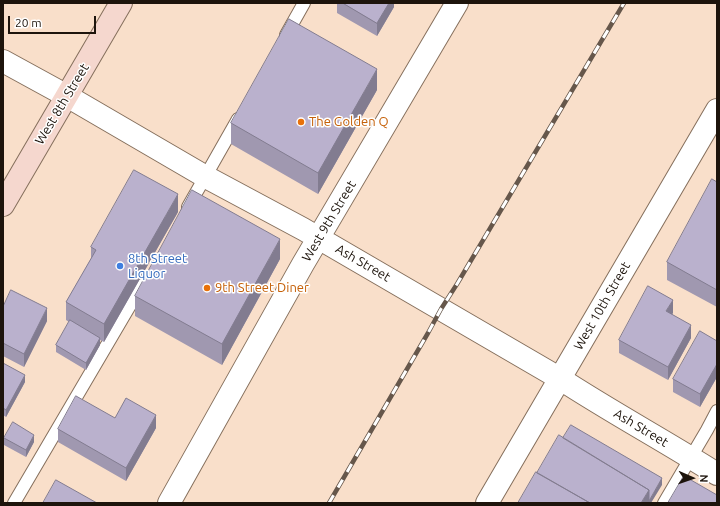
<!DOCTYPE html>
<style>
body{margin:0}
#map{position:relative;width:720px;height:506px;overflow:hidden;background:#f9dfca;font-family:Ubuntu,sans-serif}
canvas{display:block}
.frame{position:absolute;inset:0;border:4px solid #1d140c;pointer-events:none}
.north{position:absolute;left:672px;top:458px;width:40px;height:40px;-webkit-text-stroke:3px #fff;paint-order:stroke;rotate:92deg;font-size:11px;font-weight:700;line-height:16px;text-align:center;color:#1d140c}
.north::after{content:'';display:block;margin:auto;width:14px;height:18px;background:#1d140c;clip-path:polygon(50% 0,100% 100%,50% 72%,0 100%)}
.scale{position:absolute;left:8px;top:16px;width:88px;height:18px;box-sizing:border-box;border:2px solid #1d140c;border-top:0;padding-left:5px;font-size:12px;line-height:14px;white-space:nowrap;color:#1d140c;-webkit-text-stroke:3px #fff;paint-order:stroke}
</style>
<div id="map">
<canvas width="720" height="506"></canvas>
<div class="frame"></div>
<div class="north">N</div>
<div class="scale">20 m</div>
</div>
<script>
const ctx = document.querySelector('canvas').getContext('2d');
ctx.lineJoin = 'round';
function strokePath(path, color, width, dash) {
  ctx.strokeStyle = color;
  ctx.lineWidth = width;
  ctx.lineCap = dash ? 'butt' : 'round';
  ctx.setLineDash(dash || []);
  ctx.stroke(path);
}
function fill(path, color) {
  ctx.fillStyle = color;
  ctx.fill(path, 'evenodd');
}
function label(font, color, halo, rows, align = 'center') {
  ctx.font = font + ' Ubuntu,sans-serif';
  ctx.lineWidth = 3;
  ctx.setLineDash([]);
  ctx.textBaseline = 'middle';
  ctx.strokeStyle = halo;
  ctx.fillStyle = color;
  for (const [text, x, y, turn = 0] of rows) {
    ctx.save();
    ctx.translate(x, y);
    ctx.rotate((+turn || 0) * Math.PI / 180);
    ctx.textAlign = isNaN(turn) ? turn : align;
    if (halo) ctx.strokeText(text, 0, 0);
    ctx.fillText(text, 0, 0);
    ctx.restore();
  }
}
const service = new Path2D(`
 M 286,35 L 304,3
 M 188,207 L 238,119
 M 14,503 L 142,285
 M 664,503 L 707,430 L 717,411`);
const minor = new Path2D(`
 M 3,61 L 67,96 L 206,177 L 303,229 L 559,378 C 611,412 665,441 717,474
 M 169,503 L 303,264 L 457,3
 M 487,503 L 717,110`);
const secondary = new Path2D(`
 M 3,205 L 121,3`);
strokePath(service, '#856f5c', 14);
strokePath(minor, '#856f5c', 24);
strokePath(secondary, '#856f5c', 24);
strokePath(service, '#fff', 12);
strokePath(minor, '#fff', 22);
strokePath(secondary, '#f5d7ce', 22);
const rail = new Path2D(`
 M 329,503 L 428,333 L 441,309 L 457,284 L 624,3`);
strokePath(rail, '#66574b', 4.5);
strokePath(rail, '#fff', 3, [9]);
fill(new Path2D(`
 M 337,3 L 394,3 L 394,7 L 377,36 L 337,13 Z
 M 377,90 L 318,194 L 231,144 L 231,123 Z
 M 717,182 L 717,307 L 667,280 L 667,262 Z
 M 178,212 L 104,342 L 100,340 L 100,345 L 86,370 L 56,352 L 56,345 L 69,322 L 66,320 L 66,302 L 91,259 L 91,247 Z
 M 280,259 L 222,365 L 135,316 L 135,296 Z
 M 3,307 L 47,321 L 24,367 L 3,356 Z
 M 673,313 L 672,314 L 691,338 L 668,380 L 619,353 L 619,340 Z
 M 717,341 L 717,377 L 700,407 L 673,392 L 673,379 Z
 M 3,363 L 25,382 L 6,417 L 3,415 Z
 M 115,418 L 156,428 L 126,481 L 58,442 L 58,429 Z
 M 4,438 L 34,442 L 26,457 L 4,445 Z`), '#a098b0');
fill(new Path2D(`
 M 389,3 L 394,3 L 394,7 L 377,36 L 377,23 Z
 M 377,69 L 377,90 L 318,194 L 318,173 Z
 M 178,194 L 178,212 L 104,342 L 104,324 Z
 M 280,239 L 280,259 L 222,365 L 222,344 Z
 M 673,300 L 673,313 L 666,324 L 666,311 Z
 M 47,308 L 47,321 L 24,367 L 24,354 Z
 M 691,325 L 691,338 L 668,380 L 668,367 Z
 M 100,338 L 100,345 L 86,370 L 86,363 Z
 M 717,364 L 717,377 L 700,407 L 700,394 Z
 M 25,375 L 25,382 L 6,417 L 6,410 Z
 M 156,415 L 156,428 L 126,481 L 126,468 Z
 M 34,435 L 34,442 L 26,457 L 26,450 Z
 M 662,478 L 662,485 L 651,503 L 649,503 L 649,501 Z
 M 649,490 L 649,503 L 641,503 Z`), '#827c90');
const building = new Path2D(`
 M 343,3 L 389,3 L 377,23 Z
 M 289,19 L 377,69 L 318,173 L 231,123 Z
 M 134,170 L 178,194 L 104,324 L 66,302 L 96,250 L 91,247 Z
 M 712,179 L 717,182 L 717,290 L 667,262 Z
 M 192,190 L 280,239 L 222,344 L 135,296 Z
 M 648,286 L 673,300 L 666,311 L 691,325 L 668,367 L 619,340 Z
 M 11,290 L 47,308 L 24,354 L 3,343 L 3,307 Z
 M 70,320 L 100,338 L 86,363 L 56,345 Z
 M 700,331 L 717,341 L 717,364 L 700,394 L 673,379 Z
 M 3,363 L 25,375 L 6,410 L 3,408 Z
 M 76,396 L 115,418 L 126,398 L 156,415 L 126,468 L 58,429 Z
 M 13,422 L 34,435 L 26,450 L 4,438 Z
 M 571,425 L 662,478 L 649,501 L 649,490 L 563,438 Z
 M 559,435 L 649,490 L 641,503 L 590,503 L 537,473 Z
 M 536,472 L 590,503 L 518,503 Z
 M 684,476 L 717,495 L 717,503 L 668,503 Z
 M 56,480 L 97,503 L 43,503 Z`);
fill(building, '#bab1cd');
strokePath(building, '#827c90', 1);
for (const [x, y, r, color] of [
 [301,122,4,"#e8710a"],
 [120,266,4,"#3f7fe0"],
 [207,288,4,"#e8710a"]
]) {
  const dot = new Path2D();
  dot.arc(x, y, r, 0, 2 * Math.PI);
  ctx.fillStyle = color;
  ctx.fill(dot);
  strokePath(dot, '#fff', 1.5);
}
label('13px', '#1d140c', '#fff', [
 ["West 8th Street",62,104,-59],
 ["West 9th Street",329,221,-59],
 ["Ash Street",363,263,30],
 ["West 10th Street",602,306,-60],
 ["Ash Street",641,428,31]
]);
label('13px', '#c56008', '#fff', [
 ["The Golden Q",309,122],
 ["9th Street Diner",215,288]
], 'left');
label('13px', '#366cbe', '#fff', [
 ["8th Street",128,259],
 ["Liquor",128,274]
], 'left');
</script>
